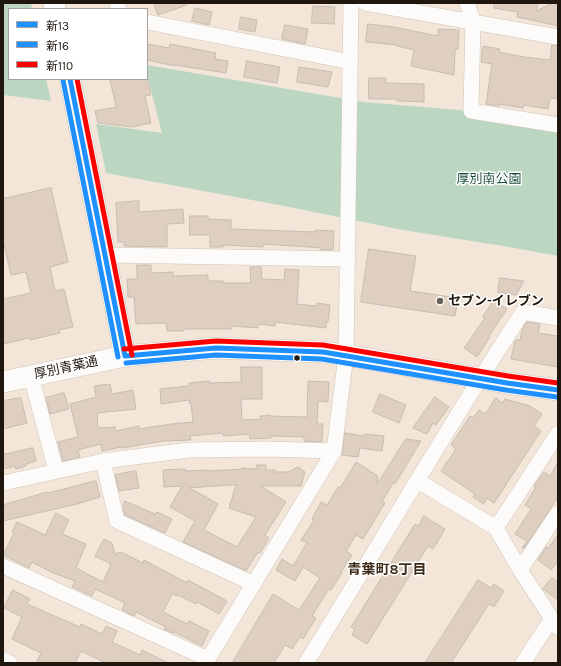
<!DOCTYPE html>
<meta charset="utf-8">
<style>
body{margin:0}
#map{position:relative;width:561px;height:666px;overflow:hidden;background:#f3e6d9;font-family:Karla,"Noto Sans JP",sans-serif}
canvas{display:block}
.frame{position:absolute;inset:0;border:4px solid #1f160e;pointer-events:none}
.legend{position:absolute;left:8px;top:8px;width:140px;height:72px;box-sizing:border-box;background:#fff;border:1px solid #a5a29f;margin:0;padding:5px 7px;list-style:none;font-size:12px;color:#1f160e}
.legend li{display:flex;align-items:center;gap:8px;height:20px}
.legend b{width:20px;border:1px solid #a5a29f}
</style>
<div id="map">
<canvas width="561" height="666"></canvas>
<div class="frame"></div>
<ul class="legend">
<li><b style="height:5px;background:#1e90ff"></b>新13</li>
<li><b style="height:5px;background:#1e90ff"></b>新16</li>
<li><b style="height:5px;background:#f00"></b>新110</li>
</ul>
</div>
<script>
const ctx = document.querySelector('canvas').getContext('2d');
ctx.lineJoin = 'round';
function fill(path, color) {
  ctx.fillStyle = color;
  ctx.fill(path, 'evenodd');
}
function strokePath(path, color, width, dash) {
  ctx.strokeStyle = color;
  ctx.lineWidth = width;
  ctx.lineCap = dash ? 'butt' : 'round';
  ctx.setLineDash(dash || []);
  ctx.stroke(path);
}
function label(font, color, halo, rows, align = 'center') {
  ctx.font = font + ' Karla,"Noto Sans JP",sans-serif';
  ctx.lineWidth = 3;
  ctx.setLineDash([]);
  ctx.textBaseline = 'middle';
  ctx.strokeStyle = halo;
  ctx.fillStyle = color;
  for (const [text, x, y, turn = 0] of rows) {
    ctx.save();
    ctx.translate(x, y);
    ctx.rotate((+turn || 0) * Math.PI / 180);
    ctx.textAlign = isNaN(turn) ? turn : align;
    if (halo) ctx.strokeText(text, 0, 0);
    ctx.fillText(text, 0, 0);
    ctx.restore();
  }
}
fill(new Path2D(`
 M 3,3 L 31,3 L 32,9 L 9,9 L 9,79 L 46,79 L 51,101 L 3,95 Z
 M 147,65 L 364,102 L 471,111 L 558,125 L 558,256 L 509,247 L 403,230 L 279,205 L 106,173 L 96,124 L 162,133 L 147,75 Z`), '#bbd7c2');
const building = new Path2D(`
 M 154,3 L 187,3 L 187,5 L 158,15 Z
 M 495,3 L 538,3 L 536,11 L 553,3 L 558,3 L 558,26 L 517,17 L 518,12 L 494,8 Z
 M 313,6 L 335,7 L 334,24 L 312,23 Z
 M 195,8 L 212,12 L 209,25 L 192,21 Z
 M 241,17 L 257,20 L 255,32 L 239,29 Z
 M 368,24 L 394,27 L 438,36 L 438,29 L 459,30 L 458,49 L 455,49 L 454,75 L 411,66 L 414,50 L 397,46 L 397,45 L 366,42 Z
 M 285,25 L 308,29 L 305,44 L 282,39 Z
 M 147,44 L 169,48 L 170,44 L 216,53 L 215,59 L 228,61 L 226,73 L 175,65 L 175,66 L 147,60 Z
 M 552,45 L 558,46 L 558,99 L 550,98 L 548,109 L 524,105 L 523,108 L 499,104 L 499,106 L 486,104 L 492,64 L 481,62 L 483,46 L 500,49 L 499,52 L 524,57 L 550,60 Z
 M 247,61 L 280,67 L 277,83 L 244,77 Z
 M 299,67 L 332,72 L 328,87 L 297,82 Z
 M 369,78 L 386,78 L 386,83 L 424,84 L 424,102 L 397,101 L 397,99 L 369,99 Z
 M 110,79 L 147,79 L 151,95 L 145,96 L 151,123 L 132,127 L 98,123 L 95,111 L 116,107 Z
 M 51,188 L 68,262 L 50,267 L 55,291 L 64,289 L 73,327 L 59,330 L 60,333 L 30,340 L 29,338 L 3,344 L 3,299 L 31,293 L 26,272 L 11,275 L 3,240 L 3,199 Z
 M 139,201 L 139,212 L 183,209 L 184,223 L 167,224 L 167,247 L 124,246 L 124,242 L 118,242 L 116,203 Z
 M 190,216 L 208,216 L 208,219 L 231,220 L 231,229 L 315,232 L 315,230 L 334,231 L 333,250 L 321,250 L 321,248 L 309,247 L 263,244 L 263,247 L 223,245 L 223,247 L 210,247 L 210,235 L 190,235 Z
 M 369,249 L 416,256 L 410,291 L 458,298 L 455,316 L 361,302 Z
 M 137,265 L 151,265 L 151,273 L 173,272 L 173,276 L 208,275 L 208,281 L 223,281 L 223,283 L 251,283 L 250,267 L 261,267 L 262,279 L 284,280 L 285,269 L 299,270 L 297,304 L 317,306 L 317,303 L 330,305 L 328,322 L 326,322 L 326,328 L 275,322 L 275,326 L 258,324 L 258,328 L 232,326 L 232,329 L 184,329 L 184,331 L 167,331 L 166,323 L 136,324 L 134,297 L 128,297 L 127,279 L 137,279 Z
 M 500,278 L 524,281 L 516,295 L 498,292 Z
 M 494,300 L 507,309 L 489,336 L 490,337 L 477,357 L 464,348 L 485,318 L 483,317 Z
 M 527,322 L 540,324 L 538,333 L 558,336 L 558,367 L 511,359 L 515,341 L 516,340 L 520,340 L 522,330 Z
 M 241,367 L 262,367 L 262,399 L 241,399 L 242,420 L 261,419 L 260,416 L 270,415 L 270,416 L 307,417 L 308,381 L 329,382 L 328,402 L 318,401 L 317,424 L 323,424 L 322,442 L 304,441 L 304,437 L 271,436 L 271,438 L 250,439 L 249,434 L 223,436 L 223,433 L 190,436 L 191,440 L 163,441 L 123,448 L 122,447 L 102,451 L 101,444 L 78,450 L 80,457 L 63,461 L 58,442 L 78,437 L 70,404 L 96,397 L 94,386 L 110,384 L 112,394 L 133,390 L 136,409 L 97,413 L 98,428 L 115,427 L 116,431 L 139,426 L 139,429 L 171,424 L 193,422 L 191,403 L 189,403 L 189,400 L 161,404 L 160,389 L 189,386 L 189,383 L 209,381 L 209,383 L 241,382 Z
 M 64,393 L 69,409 L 50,414 L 46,398 Z
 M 380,394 L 406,405 L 399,423 L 373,412 Z
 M 435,397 L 449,407 L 436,425 L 433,423 L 427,434 L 413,428 Z
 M 21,398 L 27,423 L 3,429 L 3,401 Z
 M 496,398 L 502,403 L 505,399 L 530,406 L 542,414 L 534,426 L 541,431 L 494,503 L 487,498 L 484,504 L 473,497 L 475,494 L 441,471 L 456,449 L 451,445 L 470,416 L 473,418 L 479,410 L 485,414 Z
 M 345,433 L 364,436 L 365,434 L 384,436 L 382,451 L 360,448 L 358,457 L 342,455 Z
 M 406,439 L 421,441 L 395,484 L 393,483 L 382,502 L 385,503 L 363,539 L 356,535 L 346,551 L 352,555 L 341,572 L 342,573 L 331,590 L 329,589 L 312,616 L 316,618 L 303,639 L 300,637 L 292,649 L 285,645 L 274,663 L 232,663 L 273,594 L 299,610 L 320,578 L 303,567 L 295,581 L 276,570 L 282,559 L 293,566 L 307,543 L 301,540 L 314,520 L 312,519 L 321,502 L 327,505 L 338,487 L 340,488 L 356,462 L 378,476 L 377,484 Z
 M 33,448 L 36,461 L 26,464 L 26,466 L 16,469 L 15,466 L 3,469 L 3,455 Z
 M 558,462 L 558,497 L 524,548 L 522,548 L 527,541 L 515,534 L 531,509 L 525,505 L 536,487 L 534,486 L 544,472 L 550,476 Z
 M 257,465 L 266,465 L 266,470 L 275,470 L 275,472 L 288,472 L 298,467 L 305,472 L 301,486 L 261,486 L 286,502 L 265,535 L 269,538 L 260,553 L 258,552 L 246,571 L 183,542 L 195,521 L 170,507 L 182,486 L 164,487 L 163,470 L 185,469 L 185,471 L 208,470 L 208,471 L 242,469 L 242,468 L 257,469 ZM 236,485 L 229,508 L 256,517 L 237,547 L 204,530 L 218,504 L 190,488 Z
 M 136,471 L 139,488 L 119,491 L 115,475 Z
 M 96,481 L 100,497 L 77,504 L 3,521 L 3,505 L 47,492 L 47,493 Z
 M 125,501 L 155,514 L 157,512 L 172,519 L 165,533 L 125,515 L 123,507 Z
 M 56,513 L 69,520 L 62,534 L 86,544 L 76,568 L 103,582 L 111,564 L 95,556 L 104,539 L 112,543 L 115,554 L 121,552 L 143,563 L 144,560 L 187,583 L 188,580 L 227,601 L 219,614 L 197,602 L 196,604 L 178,595 L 177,596 L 172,594 L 163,612 L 187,624 L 189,621 L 209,631 L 202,646 L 174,632 L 173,633 L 164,629 L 166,627 L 136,612 L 134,616 L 122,610 L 125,603 L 95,589 L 92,596 L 72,587 L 75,581 L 51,572 L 32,562 L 29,568 L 3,555 L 14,533 L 12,532 L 17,522 L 45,535 Z
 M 424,516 L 445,529 L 433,549 L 428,546 L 367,644 L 352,635 L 355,629 L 351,627 L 415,524 L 418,526 Z
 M 558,535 L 558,561 L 551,570 L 538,560 L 546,547 L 548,548 Z
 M 552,578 L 558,582 L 558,600 L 543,589 Z
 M 478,580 L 491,588 L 494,584 L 504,591 L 494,607 L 489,604 L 451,663 L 425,663 Z
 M 13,590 L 30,599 L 27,604 L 80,627 L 81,624 L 102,634 L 106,626 L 117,631 L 112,642 L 140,655 L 142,650 L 168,663 L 106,663 L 81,651 L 75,663 L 36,663 L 41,653 L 12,639 L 22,617 L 4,608 Z`);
fill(building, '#decfc1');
strokePath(building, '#c6bcb2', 1);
const street = new Path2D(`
 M 117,3 L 119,9
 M 365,3 L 558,37
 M 467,3 L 473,21 L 471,111 L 558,125
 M 147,22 L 351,62
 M 106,255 L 348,259
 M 31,376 L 56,471
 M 103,461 L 117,521 L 254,584
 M 418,481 L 496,528 L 520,570 L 558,628
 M 3,483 L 103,461 L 189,450 L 269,449 L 334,451
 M 496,528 L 558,433
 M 3,566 L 208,659 L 334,451 L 346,355 L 351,3
 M 520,570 L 558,513
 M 3,660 L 10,663
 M 306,663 C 379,546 447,427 523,312 L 558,318
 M 523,663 L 552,618`);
const secondary = new Path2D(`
 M 54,3 L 55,9
 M 70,79 L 125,356
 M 3,382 L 125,356 L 216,348 L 323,352 L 346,355 L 507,383 L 558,390`);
strokePath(street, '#cfc5bb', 16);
strokePath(secondary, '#cfc5bb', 22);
strokePath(street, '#fdfbf9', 15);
strokePath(secondary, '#fdfbf9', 21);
strokePath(new Path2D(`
 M 70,79 L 125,356
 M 125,356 L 216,348 L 323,352 L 507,383 L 558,390`), '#1e90ff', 5);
strokePath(new Path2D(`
 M 63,80 L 118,357
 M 126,363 L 216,355 L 322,359 L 506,390 L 557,397`), '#1e90ff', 5);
strokePath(new Path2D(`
 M 77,79 L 132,355
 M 124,349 L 216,341 L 323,345 L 508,376 L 558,383`), '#f00', 5);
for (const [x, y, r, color] of [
 [440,301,4,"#695f55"],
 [297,358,3.5,"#1f160e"]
]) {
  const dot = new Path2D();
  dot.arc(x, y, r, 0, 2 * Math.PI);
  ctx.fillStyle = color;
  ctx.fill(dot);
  strokePath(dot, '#fff', 1.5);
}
label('13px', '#1e503d', '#fff', [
 ["厚別南公園",489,179]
]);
label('bold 13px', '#1f160e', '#fff', [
 ["セブン-イレブン",448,301]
], 'left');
label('13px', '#1f160e', '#fff', [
 ["厚別青葉通",66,368,-12]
]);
label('bold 14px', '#3e2b19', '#fff', [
 ["青葉町8丁目",387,570]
]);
</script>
